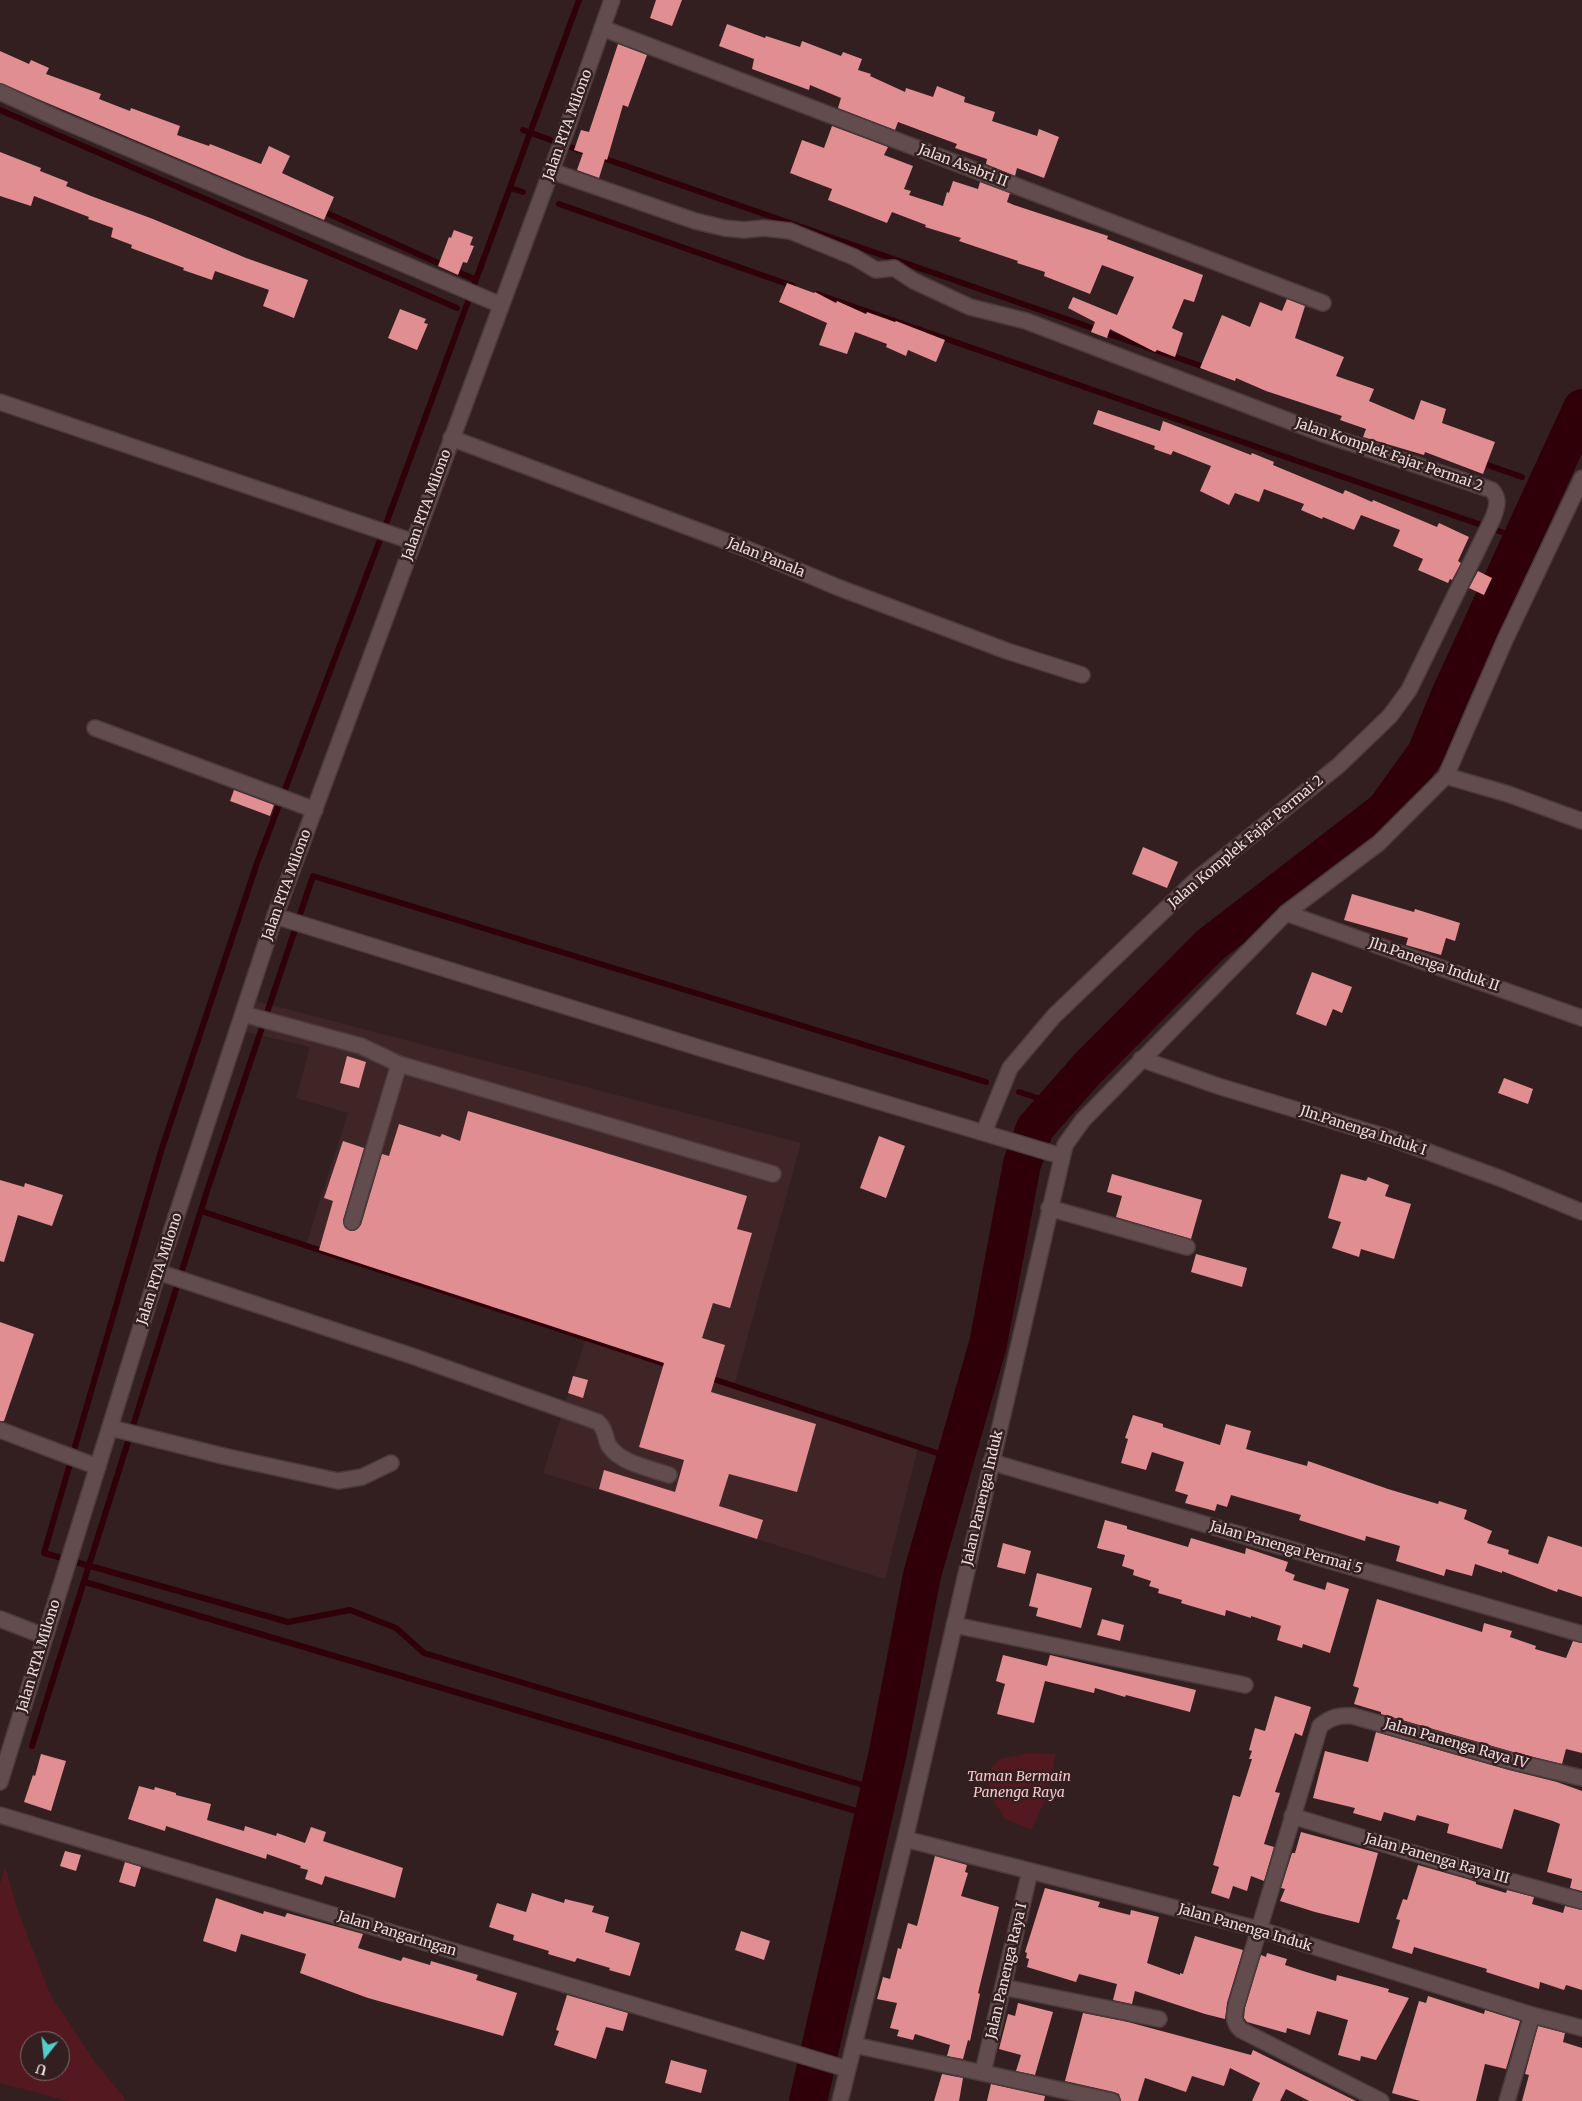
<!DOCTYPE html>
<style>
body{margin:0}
#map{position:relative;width:1582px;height:2101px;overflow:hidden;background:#331f20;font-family:Merriweather,serif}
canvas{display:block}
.north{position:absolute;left:20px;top:2031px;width:50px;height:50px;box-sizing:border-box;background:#331f20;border:1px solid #7d6b6c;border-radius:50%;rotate:196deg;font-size:14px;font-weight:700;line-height:20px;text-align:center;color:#ebdcdd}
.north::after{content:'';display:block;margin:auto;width:18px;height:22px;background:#52cdcd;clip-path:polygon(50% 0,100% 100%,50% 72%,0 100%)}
</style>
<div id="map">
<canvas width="1582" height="2101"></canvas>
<div class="north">U</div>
</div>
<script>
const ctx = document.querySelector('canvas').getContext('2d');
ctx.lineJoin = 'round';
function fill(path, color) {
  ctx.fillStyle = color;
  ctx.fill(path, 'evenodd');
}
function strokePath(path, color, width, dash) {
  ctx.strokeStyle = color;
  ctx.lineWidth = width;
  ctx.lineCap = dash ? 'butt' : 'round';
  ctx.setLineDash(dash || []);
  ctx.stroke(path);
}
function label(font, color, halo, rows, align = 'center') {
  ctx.font = font + ' Merriweather,serif';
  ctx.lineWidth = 5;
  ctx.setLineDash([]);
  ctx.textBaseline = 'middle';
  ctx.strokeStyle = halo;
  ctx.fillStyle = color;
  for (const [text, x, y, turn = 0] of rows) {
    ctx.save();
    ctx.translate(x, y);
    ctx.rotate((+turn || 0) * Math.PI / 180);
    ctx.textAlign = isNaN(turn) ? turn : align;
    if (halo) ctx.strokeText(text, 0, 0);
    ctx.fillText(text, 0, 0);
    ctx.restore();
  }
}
fill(new Path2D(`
 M 248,999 L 801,1143 L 734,1386 L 918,1447 L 885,1579 L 543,1473 L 586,1338 L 306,1245 L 348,1113 L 296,1098 L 310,1047 L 238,1030 Z`), '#402527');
fill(new Path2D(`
 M 1028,1753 L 1056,1754 L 1047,1797 L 1031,1830 L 1005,1819 L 993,1800 L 986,1777 L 998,1760 Z
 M 5,1867 L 18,1911 L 50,1994 L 95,2062 L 127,2101 L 68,2101 L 0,2083 L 0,1884 ZM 30,2041 L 60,2041 L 60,2071 L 30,2071 Z`), '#531820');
strokePath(new Path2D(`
 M 579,0 L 383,532 L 257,863 L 162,1148 L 44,1553 L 288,1622 L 350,1610 L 396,1628 L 424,1653 L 879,1790
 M 0,110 L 457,308
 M 523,130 L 581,151
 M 600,157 L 1207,368
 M 510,188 L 523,192
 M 559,204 L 793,286
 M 320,210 L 476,280
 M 817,294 L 1510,535
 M 1479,462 L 1522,477
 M 1019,1092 L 1056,1104
 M 201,1211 L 671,1366
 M 707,1377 L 955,1459
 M 85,1582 L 873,1816
 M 32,1746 L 208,1188 L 313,876 L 986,1082
 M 817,2101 L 868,1880 L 905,1693 L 946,1533 L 993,1364 L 1022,1164`), '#300008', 6);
strokePath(new Path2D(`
 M 808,2101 L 888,1752 L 922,1575 L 988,1344 L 1022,1164 L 1035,1128 L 1087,1069 L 1210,945 L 1385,810 L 1426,753 L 1450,695 L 1582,408`), '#300008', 38);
fill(new Path2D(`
 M 656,0 L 682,0 L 672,26 L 650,18 Z
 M 727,24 L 765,38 L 766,36 L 800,47 L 802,41 L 841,56 L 843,52 L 862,59 L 858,70 L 871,74 L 870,76 L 905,92 L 906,88 L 933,97 L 937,86 L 965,97 L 964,102 L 995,112 L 992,121 L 1037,136 L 1039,129 L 1059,137 L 1044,178 L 1017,168 L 1015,176 L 986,164 L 987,159 L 955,148 L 957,144 L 898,122 L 895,130 L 838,108 L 841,98 L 810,85 L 809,90 L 752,69 L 754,59 L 719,46 Z
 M 618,44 L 647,55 L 628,107 L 623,105 L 607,160 L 605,159 L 599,178 L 577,170 L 583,153 L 574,150 L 581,130 L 589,132 Z
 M 0,51 L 29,64 L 31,60 L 49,68 L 46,74 L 101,94 L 99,99 L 130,111 L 131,108 L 180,126 L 177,135 L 209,146 L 210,144 L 261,164 L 269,146 L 290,156 L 282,173 L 334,197 L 324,220 L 0,83 Z
 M 832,126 L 888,147 L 884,155 L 913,166 L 904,189 L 911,191 L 909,195 L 943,206 L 947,192 L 949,193 L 953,181 L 978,189 L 980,182 L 1010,193 L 1007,202 L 1014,205 L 1108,236 L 1107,239 L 1203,275 L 1194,302 L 1184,299 L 1172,328 L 1183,333 L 1175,357 L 1157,350 L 1155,352 L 1110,329 L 1107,338 L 1091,332 L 1095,322 L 1068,308 L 1073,297 L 1117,315 L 1134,277 L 1102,265 L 1090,294 L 1044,276 L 1045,272 L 1017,263 L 1018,261 L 959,241 L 961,238 L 925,227 L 926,225 L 892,212 L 887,223 L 828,200 L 832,189 L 790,173 L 802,140 L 824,148 Z
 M 0,152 L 41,168 L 40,171 L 68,182 L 66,186 L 91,196 L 153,219 L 246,258 L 308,280 L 294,318 L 263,306 L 269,290 L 215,271 L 212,280 L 183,270 L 184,268 L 131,248 L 132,245 L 111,237 L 113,228 L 88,219 L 89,217 L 34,196 L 31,206 L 0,196 Z
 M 454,230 L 473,237 L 470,245 L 474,246 L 467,263 L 463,262 L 458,275 L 438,266 L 449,237 L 451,238 Z
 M 787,283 L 814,293 L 815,292 L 836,303 L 837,301 L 866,314 L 867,312 L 895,322 L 896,321 L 945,340 L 936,362 L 908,350 L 906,356 L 886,347 L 887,344 L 855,332 L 847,354 L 819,345 L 827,323 L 779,302 Z
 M 1287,299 L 1305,306 L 1295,338 L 1344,357 L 1336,376 L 1374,389 L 1369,401 L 1414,420 L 1421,400 L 1446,409 L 1442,423 L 1495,442 L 1483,474 L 1425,452 L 1424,455 L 1363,437 L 1366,429 L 1340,420 L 1342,416 L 1266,391 L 1236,378 L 1235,381 L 1200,368 L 1222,315 L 1250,327 L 1260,302 L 1282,311 Z
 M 400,309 L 426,319 L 424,323 L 428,324 L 417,350 L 388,338 Z
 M 1098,410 L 1160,431 L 1163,421 L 1251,455 L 1252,453 L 1274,462 L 1273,465 L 1280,468 L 1343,494 L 1345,490 L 1372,502 L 1373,500 L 1437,527 L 1439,523 L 1469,537 L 1458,561 L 1461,563 L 1452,580 L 1450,579 L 1448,583 L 1418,570 L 1423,559 L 1393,546 L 1400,530 L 1361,515 L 1354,530 L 1323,517 L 1322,519 L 1301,510 L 1304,504 L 1264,489 L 1259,502 L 1235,493 L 1229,505 L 1200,491 L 1211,466 L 1173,451 L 1171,455 L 1154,449 L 1155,446 L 1093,424 Z
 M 1478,571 L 1492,578 L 1484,595 L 1469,588 Z
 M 234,790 L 274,805 L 270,816 L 230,801 Z
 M 1143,847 L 1178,862 L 1167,888 L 1132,874 Z
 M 1352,894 L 1414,912 L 1415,909 L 1460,923 L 1455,941 L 1446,938 L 1441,955 L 1406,945 L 1408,938 L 1344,920 Z
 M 1312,972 L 1352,987 L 1342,1013 L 1333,1009 L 1326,1026 L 1296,1014 Z
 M 347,1056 L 366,1062 L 359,1088 L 340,1083 Z
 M 1504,1078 L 1533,1089 L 1528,1104 L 1498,1093 Z
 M 468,1111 L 747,1196 L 737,1229 L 752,1233 L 730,1308 L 713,1303 L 702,1338 L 725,1345 L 711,1392 L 816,1424 L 797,1492 L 729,1474 L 719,1506 L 763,1520 L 757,1539 L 599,1489 L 604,1470 L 675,1492 L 684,1460 L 639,1447 L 664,1363 L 319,1250 L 333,1201 L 324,1198 L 343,1141 L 364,1148 L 343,1220 L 345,1228 L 354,1231 L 361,1225 L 382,1154 L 389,1156 L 399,1124 L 440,1137 L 442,1134 L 460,1141 Z
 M 879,1136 L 905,1146 L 886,1198 L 860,1188 Z
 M 1112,1174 L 1202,1200 L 1191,1239 L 1116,1217 L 1122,1196 L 1107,1192 Z
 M 1341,1174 L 1366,1181 L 1368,1177 L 1389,1185 L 1385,1196 L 1411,1204 L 1394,1259 L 1361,1249 L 1359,1257 L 1332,1248 L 1341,1222 L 1328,1218 Z
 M 0,1180 L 24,1187 L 25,1183 L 63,1195 L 52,1226 L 18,1215 L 4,1262 L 0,1261 Z
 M 1196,1254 L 1247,1268 L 1242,1287 L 1191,1272 Z
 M 0,1322 L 34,1334 L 4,1421 L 0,1421 Z
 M 573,1376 L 588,1380 L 583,1398 L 568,1393 Z
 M 1133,1415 L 1163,1424 L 1163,1427 L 1220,1445 L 1226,1424 L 1251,1431 L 1246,1449 L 1307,1466 L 1308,1461 L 1388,1489 L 1438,1504 L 1439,1501 L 1467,1510 L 1464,1519 L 1492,1531 L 1487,1543 L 1509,1550 L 1508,1554 L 1538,1564 L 1548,1536 L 1582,1547 L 1582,1597 L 1558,1589 L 1557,1592 L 1502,1571 L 1502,1573 L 1475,1564 L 1472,1576 L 1446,1569 L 1444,1576 L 1396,1561 L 1400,1546 L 1366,1536 L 1365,1541 L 1299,1520 L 1301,1515 L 1231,1495 L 1227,1507 L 1217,1504 L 1215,1511 L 1185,1503 L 1188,1495 L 1175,1491 L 1184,1462 L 1152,1452 L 1146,1470 L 1121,1463 L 1128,1439 L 1125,1438 Z
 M 1105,1520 L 1127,1526 L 1127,1529 L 1188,1547 L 1191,1538 L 1245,1554 L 1246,1548 L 1288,1562 L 1285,1571 L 1295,1575 L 1293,1580 L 1325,1590 L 1327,1582 L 1349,1589 L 1330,1653 L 1303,1644 L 1302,1648 L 1277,1640 L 1281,1626 L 1251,1616 L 1251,1618 L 1226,1610 L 1225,1616 L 1181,1603 L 1182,1600 L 1158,1593 L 1159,1589 L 1149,1586 L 1151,1581 L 1133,1575 L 1134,1570 L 1122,1566 L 1125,1555 L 1097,1548 Z
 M 1003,1543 L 1031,1551 L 1025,1574 L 997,1567 Z
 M 1037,1573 L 1092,1588 L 1081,1628 L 1036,1616 L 1038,1608 L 1029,1606 Z
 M 1377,1599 L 1482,1632 L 1484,1623 L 1512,1631 L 1510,1637 L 1536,1646 L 1535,1649 L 1566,1658 L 1573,1641 L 1582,1643 L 1582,1753 L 1566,1749 L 1562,1764 L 1513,1752 L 1381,1714 L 1381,1712 L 1354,1704 L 1359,1688 L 1353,1686 Z
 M 1102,1619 L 1124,1625 L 1120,1641 L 1097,1635 Z
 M 1003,1655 L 1047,1666 L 1050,1655 L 1196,1690 L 1190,1712 L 1126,1695 L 1125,1697 L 1095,1688 L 1094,1693 L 1045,1681 L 1034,1723 L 997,1714 L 1005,1684 L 996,1681 Z
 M 1275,1696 L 1311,1707 L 1302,1736 L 1295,1733 L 1275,1792 L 1280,1793 L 1264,1844 L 1274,1847 L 1264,1881 L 1251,1876 L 1247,1891 L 1233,1886 L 1229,1899 L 1211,1893 L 1219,1867 L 1213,1865 L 1233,1795 L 1240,1797 L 1252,1759 L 1249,1759 L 1252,1751 L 1249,1750 L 1255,1728 L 1265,1731 Z
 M 1376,1732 L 1509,1770 L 1557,1782 L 1582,1791 L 1582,1891 L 1570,1888 L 1572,1879 L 1547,1872 L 1560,1824 L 1553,1821 L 1514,1809 L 1502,1849 L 1447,1833 L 1449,1824 L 1417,1815 L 1415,1821 L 1384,1812 L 1381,1821 L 1353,1813 L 1355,1808 L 1313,1798 L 1325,1751 L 1368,1762 Z
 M 41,1754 L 66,1761 L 51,1811 L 24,1802 L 33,1775 L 35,1776 Z
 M 139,1786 L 154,1790 L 155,1787 L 176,1793 L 176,1795 L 211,1804 L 207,1820 L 244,1831 L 245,1826 L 276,1836 L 277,1833 L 305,1843 L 311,1827 L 326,1832 L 323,1841 L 403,1868 L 395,1898 L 325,1876 L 322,1885 L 305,1879 L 308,1870 L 300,1868 L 301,1866 L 267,1854 L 266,1859 L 166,1826 L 165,1831 L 128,1819 Z
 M 1301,1832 L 1378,1853 L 1359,1923 L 1315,1912 L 1280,1901 L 1285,1889 L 1281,1888 L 1292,1853 L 1295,1853 Z
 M 65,1851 L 81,1855 L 76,1871 L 60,1866 Z
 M 935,1856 L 967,1865 L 965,1872 L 968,1873 L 961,1896 L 999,1907 L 978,1993 L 980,1994 L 970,2041 L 968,2040 L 963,2059 L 947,2056 L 950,2045 L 915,2034 L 913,2040 L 897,2036 L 899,2030 L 890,2028 L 897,2003 L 877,1999 L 883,1977 L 890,1979 L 898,1948 L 901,1949 L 908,1923 L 917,1926 Z
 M 125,1862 L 141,1867 L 135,1887 L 119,1882 Z
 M 1418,1865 L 1467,1879 L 1476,1882 L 1476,1884 L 1506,1893 L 1507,1890 L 1534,1897 L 1532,1904 L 1563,1913 L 1565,1906 L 1582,1910 L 1582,1990 L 1566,1985 L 1564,1990 L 1540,1982 L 1539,1989 L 1486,1972 L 1487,1969 L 1414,1947 L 1412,1954 L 1392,1948 L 1400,1920 L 1396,1919 L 1403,1899 L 1407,1900 Z
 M 1045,1888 L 1100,1902 L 1098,1907 L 1130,1915 L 1131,1910 L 1159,1917 L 1147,1963 L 1180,1975 L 1180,1973 L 1183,1974 L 1195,1936 L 1243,1950 L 1227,2003 L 1225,2019 L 1205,2014 L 1135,1991 L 1132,2004 L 1113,2000 L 1117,1984 L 1079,1974 L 1076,1982 L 1027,1967 L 1029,1959 L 1026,1958 L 1027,1953 L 1025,1952 Z
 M 532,1893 L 564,1903 L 565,1899 L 594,1906 L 592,1912 L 609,1917 L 605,1932 L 640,1943 L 630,1976 L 609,1970 L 610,1968 L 577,1958 L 575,1962 L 548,1954 L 549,1951 L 513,1940 L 514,1935 L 489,1927 L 497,1903 L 526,1912 Z
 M 216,1898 L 263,1914 L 264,1911 L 285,1917 L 287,1913 L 363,1934 L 358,1948 L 401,1961 L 403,1957 L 430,1965 L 431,1961 L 478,1975 L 476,1980 L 517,1993 L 503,2036 L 368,1998 L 300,1973 L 306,1954 L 241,1934 L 236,1952 L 203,1941 Z
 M 741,1931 L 770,1941 L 764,1960 L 735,1950 Z
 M 1267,1953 L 1287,1959 L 1285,1965 L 1303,1971 L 1336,1981 L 1337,1975 L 1389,1989 L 1388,1992 L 1409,1998 L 1376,2060 L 1361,2056 L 1360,2061 L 1338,2055 L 1348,2020 L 1317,2011 L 1310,2035 L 1287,2028 L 1286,2033 L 1247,2022 L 1244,2018 L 1245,2008 L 1261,1955 L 1266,1957 Z
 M 567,1995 L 628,2013 L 623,2031 L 606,2027 L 596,2059 L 554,2045 L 559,2031 L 556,2030 Z
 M 1428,1996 L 1484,2014 L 1485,2010 L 1520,2021 L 1506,2069 L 1485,2064 L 1476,2101 L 1420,2101 L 1392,2093 L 1419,2001 L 1426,2003 Z
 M 1018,2003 L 1053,2012 L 1035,2075 L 1016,2071 L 1021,2055 L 999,2049 L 1008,2014 L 1015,2016 Z
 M 1083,2013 L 1128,2022 L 1251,2055 L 1253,2050 L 1356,2101 L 1309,2101 L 1286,2089 L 1280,2101 L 1252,2101 L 1260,2083 L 1230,2068 L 1224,2086 L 1192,2076 L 1186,2092 L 1145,2078 L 1138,2101 L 1121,2101 L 1119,2094 L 1114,2092 L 1065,2081 Z
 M 1538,2026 L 1565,2033 L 1563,2042 L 1582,2048 L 1582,2101 L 1522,2101 L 1529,2075 L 1525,2074 Z
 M 671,2060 L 707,2070 L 701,2093 L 665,2083 Z
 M 942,2074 L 963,2078 L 959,2101 L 934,2101 Z
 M 991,2084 L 1045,2096 L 1044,2101 L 987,2101 Z`), '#e18e93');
const minor = new Path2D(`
 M 602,28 L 1323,303
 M 0,92 L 59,119 L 501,305
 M 551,171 L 695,221 L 724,228 L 744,230 L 764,228 L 790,231 L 854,257 L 876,270 L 894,268 L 914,281 L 970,307 L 1026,321 L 1326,435 L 1492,490 C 1500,500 1497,506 1493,518 L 1409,690 L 1390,716 L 1338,766 L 1196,880 L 1054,1016 L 1010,1068 L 984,1132
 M 0,402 L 414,542
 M 451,438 L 747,549 L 837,587 L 1007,651 L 1082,675
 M 95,728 L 315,810
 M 1446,776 L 1508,794 L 1582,821
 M 1286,913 L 1582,1018
 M 275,916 L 700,1048 L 1061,1156
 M 243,1014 L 361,1046 L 399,1064 L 352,1222
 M 1141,1059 L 1218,1086 L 1393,1139 L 1502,1179 L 1582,1212
 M 399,1064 L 773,1174
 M 1049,1208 L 1187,1247
 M 158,1272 L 412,1356 L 598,1422 C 608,1432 604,1438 609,1446 C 622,1464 650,1468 669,1475
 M 111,1428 L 223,1456 L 338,1481 L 362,1477 L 391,1463
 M 0,1430 L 98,1467
 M 991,1462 L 1582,1634
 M 0,1619 L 44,1636
 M 954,1625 L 1245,1685
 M 0,1782 L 158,1272 L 275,916 L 566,131 L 612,0
 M 0,1815 L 847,2069
 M 1292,1816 L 1456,1866 L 1582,1901
 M 905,1839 L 1258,1929 L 1532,2015 L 1582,2028
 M 1003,1987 L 1159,2019
 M 854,2045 L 1112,2101
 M 983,2072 L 1030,1871
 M 840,2101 L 905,1839 L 1065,1145 L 1083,1120 L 1286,913 L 1379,843 L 1446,776 L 1505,640 L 1582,478
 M 1381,2101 L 1241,2030 C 1233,2023 1234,2016 1236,2006 L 1320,1726 C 1331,1717 1339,1715 1353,1716 L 1511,1761 L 1582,1778
 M 1507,2101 L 1532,2015`);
strokePath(minor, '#4c3b3d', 18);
strokePath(minor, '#634c4d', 15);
label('14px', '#ebdcdd', '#331f20', [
 ["Jalan RTA Milono",568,125,-70],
 ["Jalan Asabri II",963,166,21],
 ["Jalan Komplek Fajar Permai 2",1389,455,19],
 ["Jalan RTA Milono",427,505,-70],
 ["Jalan Panala",766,558,22],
 ["Jalan Komplek Fajar Permai 2",1246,842,-40],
 ["Jalan RTA Milono",287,885,-70],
 ["Jln.Panenga Induk II",1434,965,19],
 ["Jln.Panenga Induk I",1363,1131,18],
 ["Jalan RTA Milono",160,1269,-72],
 ["Jalan Panenga Induk",983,1498,-77],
 ["Jalan Panenga Permai 5",1286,1548,16],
 ["Jalan RTA Milono",39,1656,-73],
 ["Jalan Panenga Raya IV",1456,1744,16],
 ["Jalan Panenga Raya III",1437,1859,16],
 ["Jalan Panenga Induk",1245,1928,16],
 ["Jalan Pangaringan",397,1934,17],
 ["Jalan Panenga Raya I",1007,1971,-77]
]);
label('italic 14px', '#f7c9cb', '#331f20', [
 ["Taman Bermain",1019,1777],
 ["Panenga Raya",1019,1793]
]);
</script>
